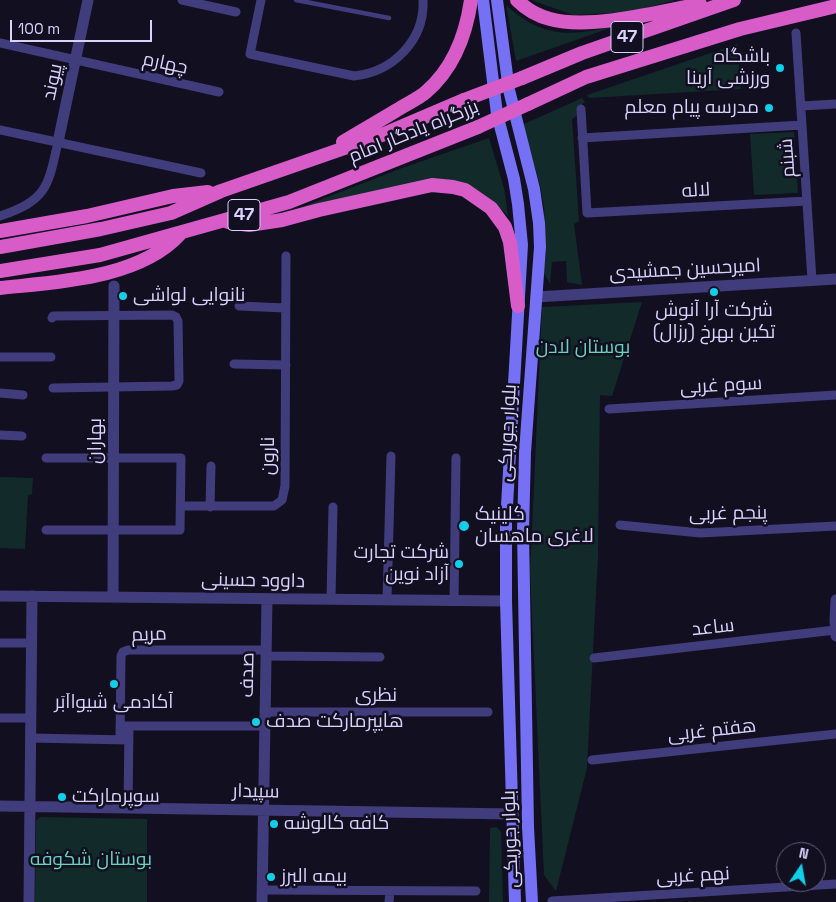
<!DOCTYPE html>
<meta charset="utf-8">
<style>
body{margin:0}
#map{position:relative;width:836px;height:902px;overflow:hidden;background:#120f21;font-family:"Space Grotesk",sans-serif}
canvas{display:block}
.north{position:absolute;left:776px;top:842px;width:50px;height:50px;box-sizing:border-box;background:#120f21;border:1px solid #615d79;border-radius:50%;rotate:12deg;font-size:14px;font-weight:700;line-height:20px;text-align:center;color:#d8d2fc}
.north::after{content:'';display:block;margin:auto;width:18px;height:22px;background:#11cfe8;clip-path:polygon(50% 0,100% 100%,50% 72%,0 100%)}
.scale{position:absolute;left:10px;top:20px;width:142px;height:22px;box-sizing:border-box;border:2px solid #d8d2fc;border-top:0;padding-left:6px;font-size:15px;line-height:18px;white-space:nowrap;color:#d8d2fc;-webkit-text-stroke:4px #120f21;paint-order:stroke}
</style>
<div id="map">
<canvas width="836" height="902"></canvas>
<div class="north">N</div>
<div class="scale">100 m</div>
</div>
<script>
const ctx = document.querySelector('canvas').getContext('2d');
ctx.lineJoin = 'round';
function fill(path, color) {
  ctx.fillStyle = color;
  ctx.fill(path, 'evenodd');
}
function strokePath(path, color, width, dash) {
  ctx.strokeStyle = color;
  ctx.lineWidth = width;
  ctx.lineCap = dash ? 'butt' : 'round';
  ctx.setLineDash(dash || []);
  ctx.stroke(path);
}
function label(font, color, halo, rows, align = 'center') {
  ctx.font = font + ' "Space Grotesk",Cairo,sans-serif';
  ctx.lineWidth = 5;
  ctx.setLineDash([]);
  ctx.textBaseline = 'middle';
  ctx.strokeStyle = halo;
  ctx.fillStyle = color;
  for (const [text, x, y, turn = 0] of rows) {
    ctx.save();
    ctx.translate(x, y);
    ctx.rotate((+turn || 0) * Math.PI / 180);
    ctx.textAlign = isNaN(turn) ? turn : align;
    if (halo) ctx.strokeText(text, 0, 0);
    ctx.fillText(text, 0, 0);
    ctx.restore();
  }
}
fill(new Path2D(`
 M 531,0 L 675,0 L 630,12 L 573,15 Z
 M 506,5 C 544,39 570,36 616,26 L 516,61 Z
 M 737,44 L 741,89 L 589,98 L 587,95 Z
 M 582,98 L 585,102 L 578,108 L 578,115 L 572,119 L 579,221 L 574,224 L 582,285 L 567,282 L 566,261 L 552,262 L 550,284 L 544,273 L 546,255 L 544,207 L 540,185 L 522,125 Z
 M 794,132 L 798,193 L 754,195 L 750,134 Z
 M 489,138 L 504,188 L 508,216 L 490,199 L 467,187 L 284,214 L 402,168 Z
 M 642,302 L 612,396 L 600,395 L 598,555 L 587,768 L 556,891 L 544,875 L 530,573 L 542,307 Z
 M 0,477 L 33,478 L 32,494 L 28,495 L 25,549 L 0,548 Z
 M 40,817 L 147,819 L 147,902 L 35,902 L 36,821 Z
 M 497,827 L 501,832 L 503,902 L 489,902 L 490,828 Z`), '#122a2a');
strokePath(new Path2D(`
 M 296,0 L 389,18`), '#413d7c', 4.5);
strokePath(new Path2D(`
 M 182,0 L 236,12
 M 261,0 L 250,54 L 354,76 C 393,72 425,40 423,0
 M 796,33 L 812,280
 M 0,43 L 219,92
 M 801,106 L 836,104
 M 581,109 L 587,213 L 807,201
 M 0,130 L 201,173
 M 582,138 L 802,125
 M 0,216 C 47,200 48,187 58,142
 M 239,306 L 285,308
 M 52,318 L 53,316 L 172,315 L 176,317 L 178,321 L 179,381 L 177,385 L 172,386 L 53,388
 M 0,357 L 51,357
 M 234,364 L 286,365
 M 0,393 L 23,395
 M 609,409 L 836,395
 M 0,435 L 22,436
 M 46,458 L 181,458 L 180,530 L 46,530
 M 181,506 L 274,506 L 282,500 L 285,486 L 286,256
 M 210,507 L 211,466
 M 620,525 L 700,533 L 836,526
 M 331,599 L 333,507
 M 387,600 L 391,456
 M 454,601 L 456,458
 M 0,643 L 32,643
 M 266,656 L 380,657
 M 594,658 L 835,630
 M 265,712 L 488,712
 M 0,718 L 31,718
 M 120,726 L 264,726
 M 31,738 L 129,740
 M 120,740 L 121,656 L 123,652 L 128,650 L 266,650
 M 592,760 L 836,734
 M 128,808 L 129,726
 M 262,890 L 476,891
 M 552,901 L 836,884
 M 389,902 L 390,891`), '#413d7c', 9);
strokePath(new Path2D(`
 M 58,142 L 88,0
 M 536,297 L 836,279
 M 0,596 L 506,601
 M 113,597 L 114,286
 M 836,600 L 835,620 L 836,636
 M 0,806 L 512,814
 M 29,902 L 32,596
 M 262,902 L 267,599`), '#413d7c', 11);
strokePath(new Path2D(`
 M 483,0 L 497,114 L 514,179 L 518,204 L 522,245 L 506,523 L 506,601 L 515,902
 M 497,0 L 509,90 L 534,189 L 539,223 L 540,247 L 525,452 L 523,531 L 528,827 L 532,902`), '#7670f4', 12);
strokePath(new Path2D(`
 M 517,0 C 526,9 538,16 550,19 C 589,30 660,12 700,4
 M 522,78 L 582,53 L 734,0
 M 528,104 L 586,77 L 740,29 L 836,6
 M 343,142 C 361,131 379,121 397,110 C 406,104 418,99 426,92 C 454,68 466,35 471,0
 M 228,222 L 249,225 L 282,220 L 319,210 L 432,185 L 453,187 L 465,190 L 491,208 L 505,227 L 510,242 L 518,306
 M 0,231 L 87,216 L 173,196 L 208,192
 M 0,247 L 101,229 L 171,213 L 221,191 L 382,135 L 464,100
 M 0,271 L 100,255 L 289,202 L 478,127
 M 0,288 C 56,282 139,279 180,234`), '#d85cc8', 14);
strokePath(new Path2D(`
 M 464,100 L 522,78
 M 478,127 L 528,104`), '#d85cc8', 14);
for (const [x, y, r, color] of [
 [780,68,5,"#11cfe8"],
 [769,108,5,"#11cfe8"],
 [714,292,5,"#11cfe8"],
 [123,296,5,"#11cfe8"],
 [464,526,6,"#11cfe8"],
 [459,564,5,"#11cfe8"],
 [114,684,5,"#11cfe8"],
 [256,722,5,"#11cfe8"],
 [62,797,5,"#11cfe8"],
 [274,824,5,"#11cfe8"],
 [271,877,5,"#11cfe8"]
]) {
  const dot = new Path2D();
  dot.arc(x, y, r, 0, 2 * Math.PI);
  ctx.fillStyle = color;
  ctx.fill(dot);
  strokePath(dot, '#120f21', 2);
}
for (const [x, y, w] of [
 [627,37,32],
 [244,215,32]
]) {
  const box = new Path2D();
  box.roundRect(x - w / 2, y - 15.5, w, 31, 4);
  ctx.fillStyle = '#120f21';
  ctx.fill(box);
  strokePath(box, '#d8d2fc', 1);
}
label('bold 18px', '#d8d2fc', null, [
 ["47",627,37],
 ["47",244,215]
]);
label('19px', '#d8d2fc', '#120f21', [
 ["باشگاه",770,57,"right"],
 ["ورزشی آرینا",770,79,"right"],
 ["مدرسه پیام معلم",759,108,"right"],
 ["نانوایی لواشی",133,296],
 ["شرکت آرا آنوش",714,311,"center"],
 ["تکین بهرخ (رزال)",714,333,"center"],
 ["کلینیک",475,515],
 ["لاغری ماهسان",475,537],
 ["شرکت تجارت",449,553,"right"],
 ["آزاد نوین",449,575,"right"],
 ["آکادمی شیوااَبَر",114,703,"center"],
 ["هایپرمارکت صدف",266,722],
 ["سوپرمارکت",72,797],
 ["کافه کالوشه",284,824],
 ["بیمه البرز",281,877]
], 'left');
label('19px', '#d8d2fc', '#120f21', [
 ["چهارم",165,64,12],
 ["پیوند",53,82,-78],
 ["بزرگراه یادگار امام",414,132,-22],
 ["شبنم",788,158,-94],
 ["لاله",696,191,-3],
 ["امیرحسین جمشیدی",685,270,-3],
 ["سوم غربی",721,386,-3],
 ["بلوار جوریکی",508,433,-87],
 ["بهاران",96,441,-90],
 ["نارون",269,456,-90],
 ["پنجم غربی",728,514,-1],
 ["داوود حسینی",253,581,1],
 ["ساعد",713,628,-6],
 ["مریم",149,635,-2],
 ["صدف",248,675,-89],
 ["نظری",376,696],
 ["هفتم غربی",712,731,-6],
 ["سپیدار",256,792,1],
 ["بلوار جوریکی",511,839,-92],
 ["نهم غربی",693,876,-3]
]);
label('19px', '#64d6bb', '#120f21', [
 ["بوستان لادن",583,348],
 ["بوستان شکوفه",91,860]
]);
</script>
